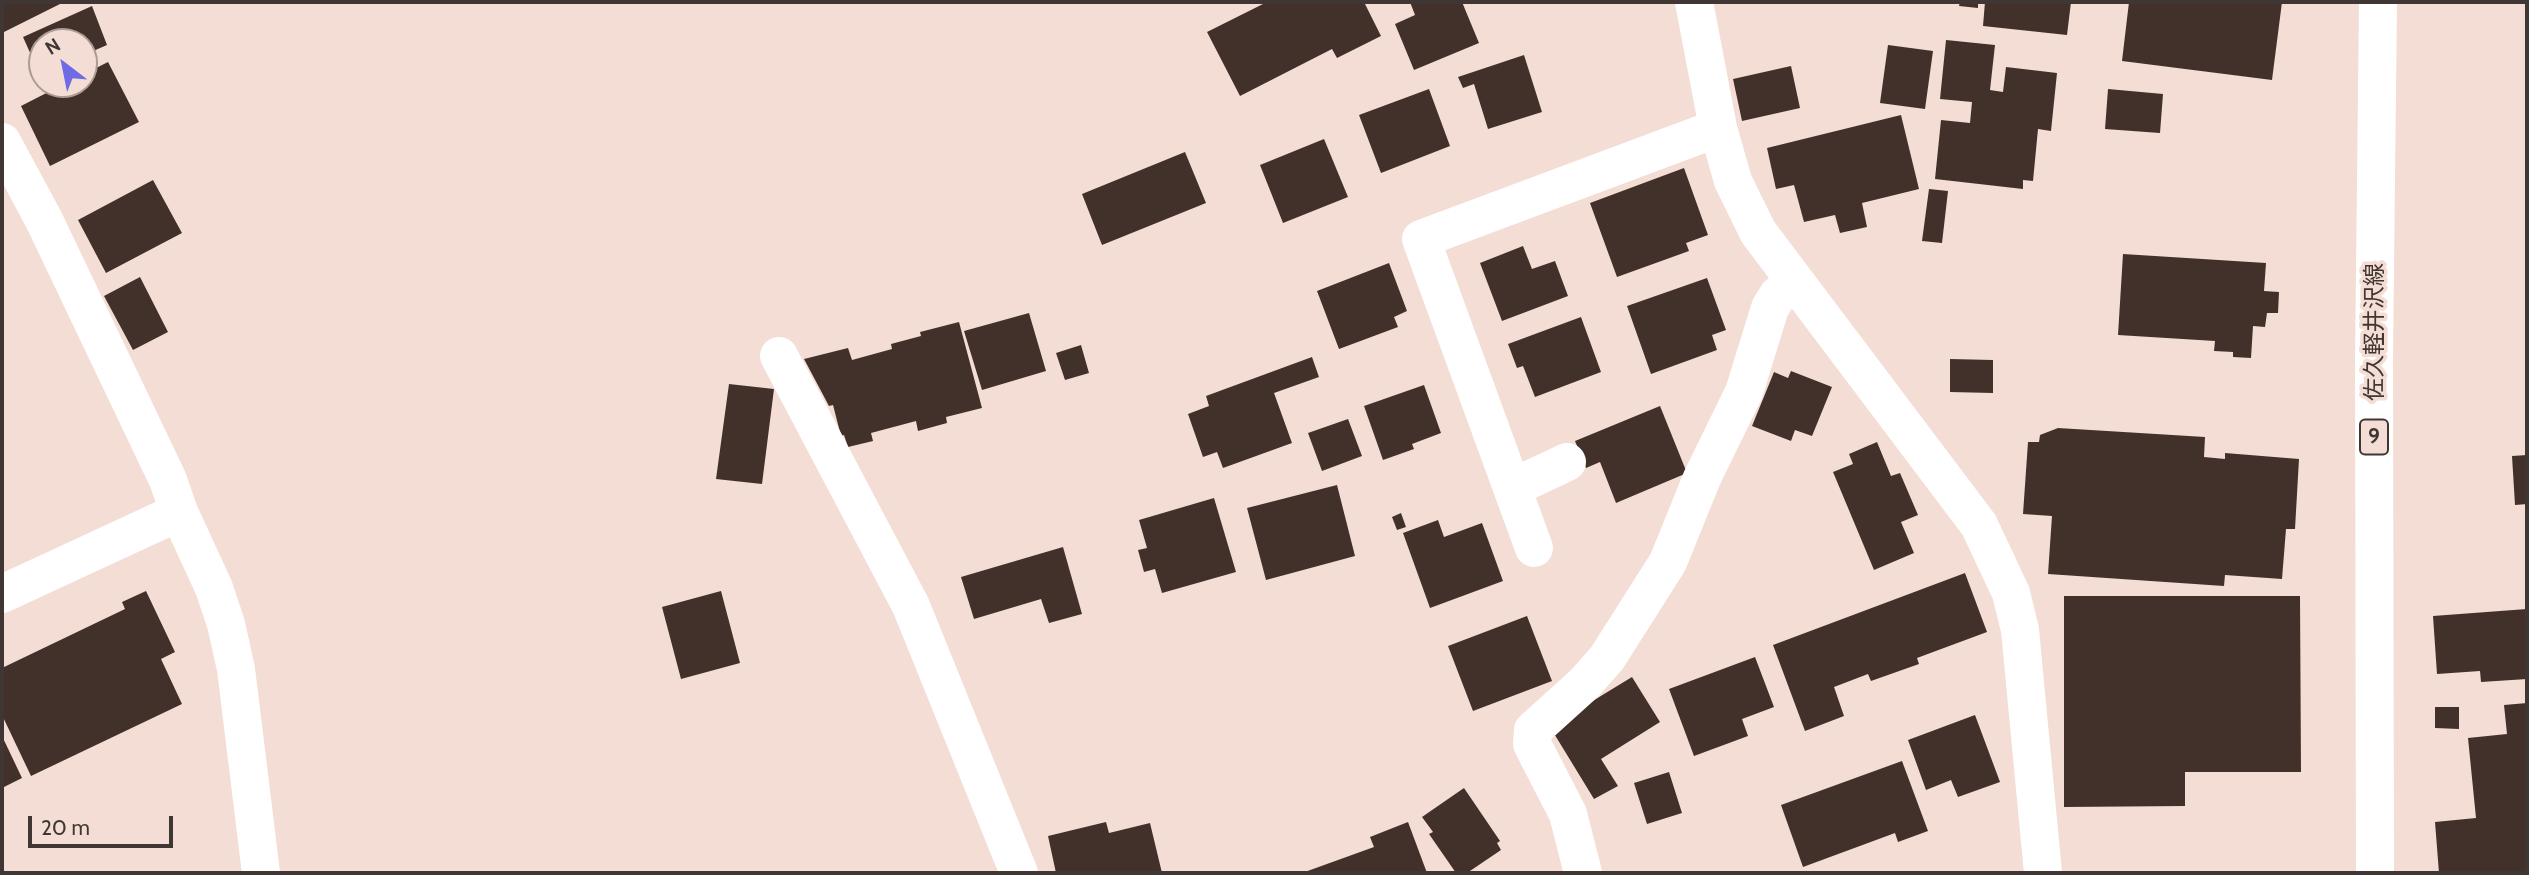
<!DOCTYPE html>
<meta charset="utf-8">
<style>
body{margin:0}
#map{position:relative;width:2529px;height:875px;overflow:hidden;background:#f4ddd4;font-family:Cabin,sans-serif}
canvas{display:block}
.frame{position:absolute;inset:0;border:4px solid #403734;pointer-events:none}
.north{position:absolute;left:28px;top:28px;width:70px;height:70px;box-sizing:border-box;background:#f4ddd4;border:2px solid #ac9b94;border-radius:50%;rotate:328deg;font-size:19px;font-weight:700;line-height:28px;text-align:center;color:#403734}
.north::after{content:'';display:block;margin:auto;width:24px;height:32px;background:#6e6be5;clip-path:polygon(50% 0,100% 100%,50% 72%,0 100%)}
.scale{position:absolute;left:28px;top:816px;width:145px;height:32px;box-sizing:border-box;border:4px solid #403734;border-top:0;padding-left:9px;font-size:21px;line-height:24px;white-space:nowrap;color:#403734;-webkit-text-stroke:5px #f4ddd4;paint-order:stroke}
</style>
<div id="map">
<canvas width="2529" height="875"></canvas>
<div class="frame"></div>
<div class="north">N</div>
<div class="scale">20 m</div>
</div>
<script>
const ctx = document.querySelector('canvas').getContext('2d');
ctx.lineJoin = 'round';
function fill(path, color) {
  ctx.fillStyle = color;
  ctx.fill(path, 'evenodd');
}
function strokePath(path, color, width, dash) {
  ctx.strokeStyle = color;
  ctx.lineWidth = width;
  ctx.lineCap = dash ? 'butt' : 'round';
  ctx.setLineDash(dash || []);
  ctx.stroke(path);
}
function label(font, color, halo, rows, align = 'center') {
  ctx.font = font + ' Cabin,"Noto Sans JP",sans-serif';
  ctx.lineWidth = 7;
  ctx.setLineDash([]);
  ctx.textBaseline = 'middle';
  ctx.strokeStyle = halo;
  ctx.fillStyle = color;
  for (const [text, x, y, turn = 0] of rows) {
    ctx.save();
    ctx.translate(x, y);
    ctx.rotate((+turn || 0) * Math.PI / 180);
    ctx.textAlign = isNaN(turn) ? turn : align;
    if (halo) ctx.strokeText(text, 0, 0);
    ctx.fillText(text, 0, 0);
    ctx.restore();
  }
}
fill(new Path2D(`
 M 2,2 L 64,2 L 2,33 Z
 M 1267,2 L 1364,2 L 1381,36 L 1337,58 L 1332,49 L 1240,96 L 1207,32 Z
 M 1410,2 L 1462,2 L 1479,43 L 1414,70 L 1395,24 L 1415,15 Z
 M 1960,2 L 1978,2 L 1978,8 L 1959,6 Z
 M 1985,2 L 2071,2 L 2067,35 L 1983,26 Z
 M 2129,2 L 2282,2 L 2272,80 L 2122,61 Z
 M 92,6 L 107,45 L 84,55 L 84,42 L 42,42 L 42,74 L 40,75 L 23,37 Z
 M 1946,40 L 1995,45 L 1990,90 L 2003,92 L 2006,67 L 2057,73 L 2051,131 L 2038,129 L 2033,181 L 2023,180 L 2023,189 L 1935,179 L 1941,120 L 1970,123 L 1972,102 L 1940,99 Z
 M 1888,45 L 1933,51 L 1925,109 L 1880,103 Z
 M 1524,55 L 1542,112 L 1488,129 L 1474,84 L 1463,88 L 1458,77 Z
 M 108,62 L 139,122 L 50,166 L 21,106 L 64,84 L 84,84 L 84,74 Z
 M 1791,66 L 1800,108 L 1742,121 L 1733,79 Z
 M 1429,89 L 1450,146 L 1381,173 L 1359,115 Z
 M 2108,89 L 2163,94 L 2160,133 L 2105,129 Z
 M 1901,115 L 1919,189 L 1862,203 L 1867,227 L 1840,233 L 1835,215 L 1804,222 L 1794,185 L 1776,189 L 1767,148 Z
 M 1324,139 L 1348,197 L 1283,223 L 1260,165 Z
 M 1185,152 L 1206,203 L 1102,245 L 1082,194 Z
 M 1684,168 L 1708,235 L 1686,243 L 1689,251 L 1617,277 L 1590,203 Z
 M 153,180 L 182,233 L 106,273 L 78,220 Z
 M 1929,189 L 1948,191 L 1942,243 L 1922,241 Z
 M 1523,246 L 1532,269 L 1555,261 L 1568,296 L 1502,321 L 1480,263 Z
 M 2123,254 L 2266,263 L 2264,291 L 2279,292 L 2278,313 L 2267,313 L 2265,327 L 2253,326 L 2251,358 L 2233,357 L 2233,352 L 2214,351 L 2215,341 L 2118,335 Z
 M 1389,263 L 1407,311 L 1394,317 L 1398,327 L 1339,349 L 1317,291 Z
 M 140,277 L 168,332 L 133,350 L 104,296 Z
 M 1707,278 L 1726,330 L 1712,335 L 1717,350 L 1651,374 L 1627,306 Z
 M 1029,313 L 1046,371 L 982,390 L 964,331 Z
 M 1581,317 L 1601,372 L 1535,397 L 1523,366 L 1517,368 L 1508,344 Z
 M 959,322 L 982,408 L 946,417 L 947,423 L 918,431 L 916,421 L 871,433 L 873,441 L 848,447 L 844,435 L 841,436 L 833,405 L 829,406 L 804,359 L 848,348 L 852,360 L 892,349 L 891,344 L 921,336 L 920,332 Z
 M 1081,345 L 1089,373 L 1065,380 L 1056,353 Z
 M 1312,357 L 1319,377 L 1274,393 L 1292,443 L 1223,468 L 1217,452 L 1203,457 L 1188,414 L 1209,406 L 1206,396 Z
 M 1950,359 L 1993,360 L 1993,393 L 1950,392 Z
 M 1791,371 L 1832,387 L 1812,436 L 1795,430 L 1791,441 L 1752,426 L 1774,372 L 1788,378 Z
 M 729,384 L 774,389 L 762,484 L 716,479 Z
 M 1424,385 L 1441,433 L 1412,444 L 1414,449 L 1383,460 L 1364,406 Z
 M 1660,406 L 1687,473 L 1616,503 L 1600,462 L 1586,468 L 1575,441 Z
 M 1348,419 L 1362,456 L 1322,471 L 1308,433 Z
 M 2058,428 L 2205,437 L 2204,457 L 2225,459 L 2225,453 L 2299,459 L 2295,529 L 2286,529 L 2282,579 L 2225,575 L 2224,586 L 2048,574 L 2052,516 L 2023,514 L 2028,442 L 2039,442 L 2040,435 Z
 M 1877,442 L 1891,476 L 1900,473 L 1918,515 L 1901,522 L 1914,553 L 1874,570 L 1833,472 L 1853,464 L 1849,454 Z
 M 2527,455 L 2527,504 L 2515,505 L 2512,456 Z
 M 1337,485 L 1355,556 L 1266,580 L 1247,508 Z
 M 1214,498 L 1236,572 L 1162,593 L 1155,569 L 1144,572 L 1138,550 L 1147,548 L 1139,520 Z
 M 1401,513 L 1406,527 L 1397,530 L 1392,517 Z
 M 1438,520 L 1444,537 L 1482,523 L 1503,581 L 1430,608 L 1403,533 Z
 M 1063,547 L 1082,614 L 1049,623 L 1041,599 L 974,619 L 961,577 Z
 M 1965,573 L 1987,632 L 1917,658 L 1919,664 L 1871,681 L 1868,674 L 1834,687 L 1844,716 L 1805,731 L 1773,645 Z
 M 146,591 L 175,652 L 161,659 L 182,704 L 31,776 L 2,715 L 2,668 L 125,609 L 122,602 Z
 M 721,591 L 740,663 L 681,679 L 662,607 Z
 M 2064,596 L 2300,596 L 2301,772 L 2185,772 L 2185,806 L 2064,807 Z
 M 2527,609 L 2527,679 L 2481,682 L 2480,671 L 2437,674 L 2433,616 Z
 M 1527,616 L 1552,681 L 1473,711 L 1448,646 Z
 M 1755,657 L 1774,707 L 1742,719 L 1748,736 L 1694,756 L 1669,689 Z
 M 1632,677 L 1660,722 L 1601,759 L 1618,786 L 1594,799 L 1550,727 Z
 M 2527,703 L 2527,871 L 2439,873 L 2435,822 L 2476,818 L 2468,738 L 2507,734 L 2504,705 Z
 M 2435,707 L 2459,707 L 2459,729 L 2435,728 Z
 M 1975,715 L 2000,782 L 1958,797 L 1951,780 L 1926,790 L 1908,740 Z
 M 2,736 L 22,778 L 2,788 Z
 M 1902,761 L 1928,831 L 1898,842 L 1895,833 L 1803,867 L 1781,805 Z
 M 1669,772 L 1682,813 L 1647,824 L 1634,783 Z
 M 1464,788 L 1500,841 L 1497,843 L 1501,850 L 1467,873 L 1456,873 L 1429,834 L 1433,832 L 1422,817 Z
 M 1106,822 L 1109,833 L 1150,823 L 1162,873 L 1056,873 L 1048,836 Z
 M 1408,822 L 1427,873 L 1302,873 L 1374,847 L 1370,837 Z`), '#42312a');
strokePath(new Path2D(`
 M 1694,2 L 1718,128 L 1733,181 L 1758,232 L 1979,525 L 2011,593 L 2020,630 L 2043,873
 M 2,142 L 44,220 L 168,480 L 179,512 L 214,588 L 226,624 L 236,669 L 261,873
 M 779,356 L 911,606 L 1019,873
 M 1512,488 L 1567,462
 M 1534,548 L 1421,239 L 1718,128
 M 2,594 L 179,512
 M 1583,873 L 1568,814 L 1532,744 L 1533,730 L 1585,683 L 1607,658 L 1668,562 L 1702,478 L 1744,392 L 1770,308 L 1778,295 L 1794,282`), '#fff', 38);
strokePath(new Path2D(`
 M 2375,873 L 2374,358 L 2378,2`), '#fff', 38);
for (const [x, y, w] of [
 [2374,437,28]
]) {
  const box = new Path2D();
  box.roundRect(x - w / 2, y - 17.5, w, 35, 5);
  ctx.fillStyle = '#f4ddd4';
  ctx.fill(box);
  strokePath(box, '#403734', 2);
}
label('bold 21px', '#403734', null, [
 ["9",2374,437]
]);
label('23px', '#403734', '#f4ddd4', [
 ["佐久軽井沢線",2375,332,-90]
]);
</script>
